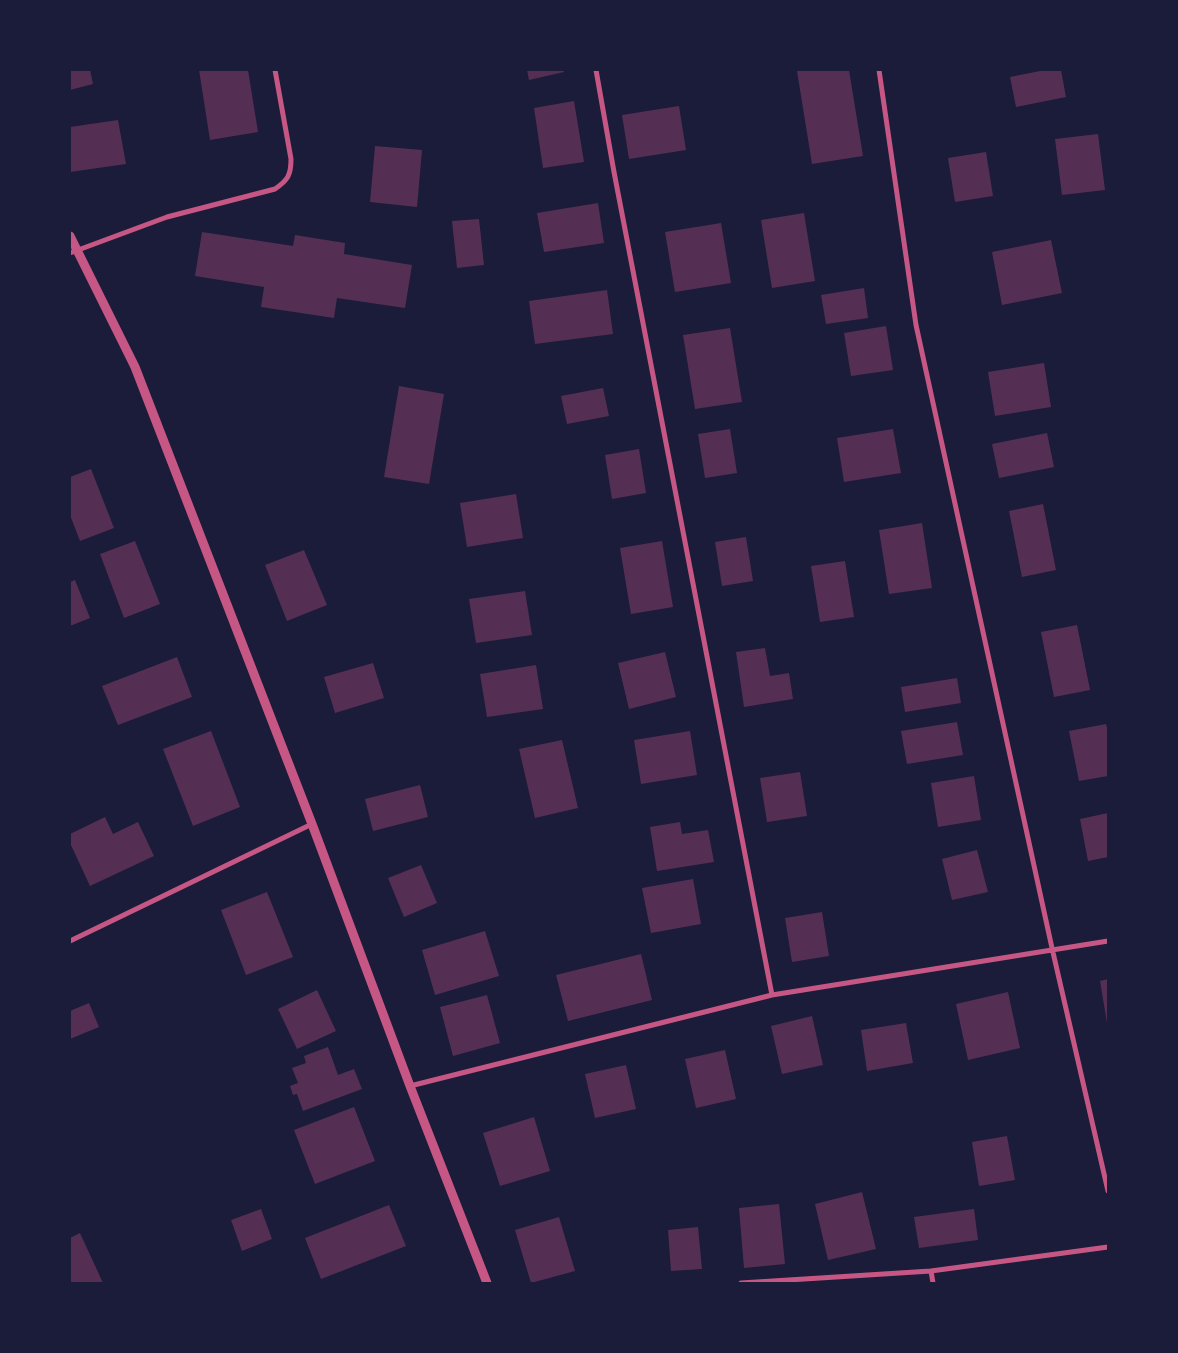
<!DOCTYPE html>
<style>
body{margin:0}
#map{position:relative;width:1178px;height:1353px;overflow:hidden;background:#1b1b3a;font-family:"Source Sans 3",sans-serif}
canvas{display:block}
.frame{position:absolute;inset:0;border:71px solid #1b1b3a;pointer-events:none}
</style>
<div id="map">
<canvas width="1178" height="1353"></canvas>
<div class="frame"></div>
</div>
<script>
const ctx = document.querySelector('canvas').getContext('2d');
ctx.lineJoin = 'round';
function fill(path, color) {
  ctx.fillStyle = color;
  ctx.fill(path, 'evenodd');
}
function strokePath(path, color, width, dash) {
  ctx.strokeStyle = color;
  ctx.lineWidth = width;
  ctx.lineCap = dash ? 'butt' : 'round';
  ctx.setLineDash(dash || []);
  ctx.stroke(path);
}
fill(new Path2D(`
 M 70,70 L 90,70 L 93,84 L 70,90 Z
 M 199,70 L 248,70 L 258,132 L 210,140 Z
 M 527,70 L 563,70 L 564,72 L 529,80 Z
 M 803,70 L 849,70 L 863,156 L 812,164 L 797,71 Z
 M 1045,70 L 1061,70 L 1066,97 L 1016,107 L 1010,77 Z
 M 574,101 L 584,162 L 543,168 L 534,108 Z
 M 679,106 L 686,150 L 629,159 L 622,115 Z
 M 118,120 L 126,164 L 70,172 L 70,127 Z
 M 1098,134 L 1105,190 L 1062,195 L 1055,139 Z
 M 375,146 L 422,150 L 417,207 L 370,202 Z
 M 986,152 L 993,196 L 955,202 L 948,158 Z
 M 598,203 L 604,243 L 544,252 L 537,213 Z
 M 804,213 L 815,281 L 772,288 L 761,220 Z
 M 479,219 L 484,265 L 457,268 L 452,221 Z
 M 721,223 L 731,283 L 675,292 L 665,232 Z
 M 202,232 L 293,246 L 295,235 L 345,243 L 344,254 L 412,265 L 405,308 L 337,298 L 334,318 L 261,307 L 264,287 L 195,276 Z
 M 1051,240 L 1062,293 L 1002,305 L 992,252 Z
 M 864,288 L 868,318 L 826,324 L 821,295 Z
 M 607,290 L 613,334 L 535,344 L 529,301 Z
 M 886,326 L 893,370 L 851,376 L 844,333 Z
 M 730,328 L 742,402 L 695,409 L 683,335 Z
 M 1044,363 L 1051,407 L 995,416 L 988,372 Z
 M 399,386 L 444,394 L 429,484 L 384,477 Z
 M 603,388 L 609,416 L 567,424 L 561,396 Z
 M 730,429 L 737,473 L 705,478 L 698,434 Z
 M 893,429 L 901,473 L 844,482 L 837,438 Z
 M 1047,433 L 1054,467 L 999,478 L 992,444 Z
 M 639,449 L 646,493 L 612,499 L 605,455 Z
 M 91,469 L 114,528 L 80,541 L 70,515 L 70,477 Z
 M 516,494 L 523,538 L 467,547 L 460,503 Z
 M 1043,504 L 1056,570 L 1022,577 L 1009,511 Z
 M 922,523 L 932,588 L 889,594 L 879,530 Z
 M 746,537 L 753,581 L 722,586 L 715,542 Z
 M 135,541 L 160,604 L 124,618 L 100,554 Z
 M 662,541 L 673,607 L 631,614 L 620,548 Z
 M 304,550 L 327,605 L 287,621 L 265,565 Z
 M 845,561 L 854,617 L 820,622 L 811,566 Z
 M 75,580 L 90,618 L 70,626 L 70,582 Z
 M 525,591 L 532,635 L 476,643 L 469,599 Z
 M 1077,625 L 1090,690 L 1054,697 L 1041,632 Z
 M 765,648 L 770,676 L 789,673 L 793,699 L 744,707 L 736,652 Z
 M 665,652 L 676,697 L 629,709 L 618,663 Z
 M 177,657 L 192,697 L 118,725 L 102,686 Z
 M 373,663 L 384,698 L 335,713 L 324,677 Z
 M 536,665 L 543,709 L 487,717 L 480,674 Z
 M 957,678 L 961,703 L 905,712 L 901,687 Z
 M 957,722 L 963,755 L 907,764 L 901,731 Z
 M 1106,724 L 1108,732 L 1108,776 L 1079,781 L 1069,731 Z
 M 211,731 L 240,807 L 193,826 L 163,749 Z
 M 690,731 L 697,775 L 641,784 L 634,740 Z
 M 562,740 L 578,808 L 535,818 L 519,749 Z
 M 800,772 L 807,816 L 767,822 L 760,778 Z
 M 974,776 L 981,820 L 938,827 L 931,783 Z
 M 420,785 L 428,817 L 373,831 L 365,799 Z
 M 1108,813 L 1108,857 L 1088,861 L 1080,819 Z
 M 105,817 L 113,834 L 138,822 L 154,856 L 90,886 L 70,843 L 70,834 Z
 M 680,822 L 682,834 L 708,830 L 714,862 L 657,871 L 650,827 Z
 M 977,850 L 988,892 L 952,900 L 942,859 Z
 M 421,865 L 437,903 L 404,917 L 388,878 Z
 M 693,879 L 701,924 L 651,933 L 642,888 Z
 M 267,892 L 293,957 L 246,975 L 221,910 Z
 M 822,912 L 829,956 L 792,962 L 785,918 Z
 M 485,931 L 499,976 L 435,995 L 422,950 Z
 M 641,954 L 652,1000 L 568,1021 L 556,975 Z
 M 1108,979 L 1108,1023 L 1107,1023 L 1100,981 Z
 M 317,990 L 336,1031 L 297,1049 L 278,1009 Z
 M 1008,992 L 1020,1048 L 968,1060 L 956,1004 Z
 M 487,995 L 500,1043 L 453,1056 L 440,1007 Z
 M 89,1003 L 99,1027 L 70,1039 L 70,1011 Z
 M 812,1016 L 823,1065 L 782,1074 L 771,1026 Z
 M 906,1023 L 913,1063 L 867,1071 L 861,1030 Z
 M 328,1047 L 338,1075 L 354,1069 L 362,1089 L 303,1111 L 297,1094 L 293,1095 L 290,1086 L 298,1083 L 292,1068 L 306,1063 L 304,1056 Z
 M 725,1050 L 736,1099 L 696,1108 L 685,1059 Z
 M 626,1065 L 636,1109 L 595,1118 L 585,1074 Z
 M 354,1107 L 375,1161 L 315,1184 L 294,1130 Z
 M 534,1117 L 550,1171 L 500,1186 L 483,1133 Z
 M 1007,1136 L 1015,1180 L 979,1186 L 972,1142 Z
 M 862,1192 L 876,1249 L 828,1260 L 815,1204 Z
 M 779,1204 L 785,1264 L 744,1268 L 739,1208 Z
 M 389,1205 L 406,1246 L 321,1279 L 305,1238 Z
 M 261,1209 L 272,1239 L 242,1251 L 231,1220 Z
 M 974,1209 L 978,1240 L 919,1248 L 914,1217 Z
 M 559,1217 L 575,1271 L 531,1283 L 515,1230 Z
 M 698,1227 L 702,1269 L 671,1271 L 668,1230 Z
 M 80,1233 L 103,1283 L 70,1283 L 70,1238 Z`), '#542f53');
strokePath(new Path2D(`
 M 596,70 L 614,172 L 772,995
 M 879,70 L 916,325 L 1052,948 L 1108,1191
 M 70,253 L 167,217 L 275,189 C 288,180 291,175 291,159 L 275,70
 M 70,941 L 312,824
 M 410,1086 L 772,995 L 1108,941
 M 931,1271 L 933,1283
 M 741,1283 L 931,1271 L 1108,1247`), '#c65784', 5);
strokePath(new Path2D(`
 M 70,236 L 135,367 L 312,824 L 410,1086 L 487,1283`), '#c65784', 9);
</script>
